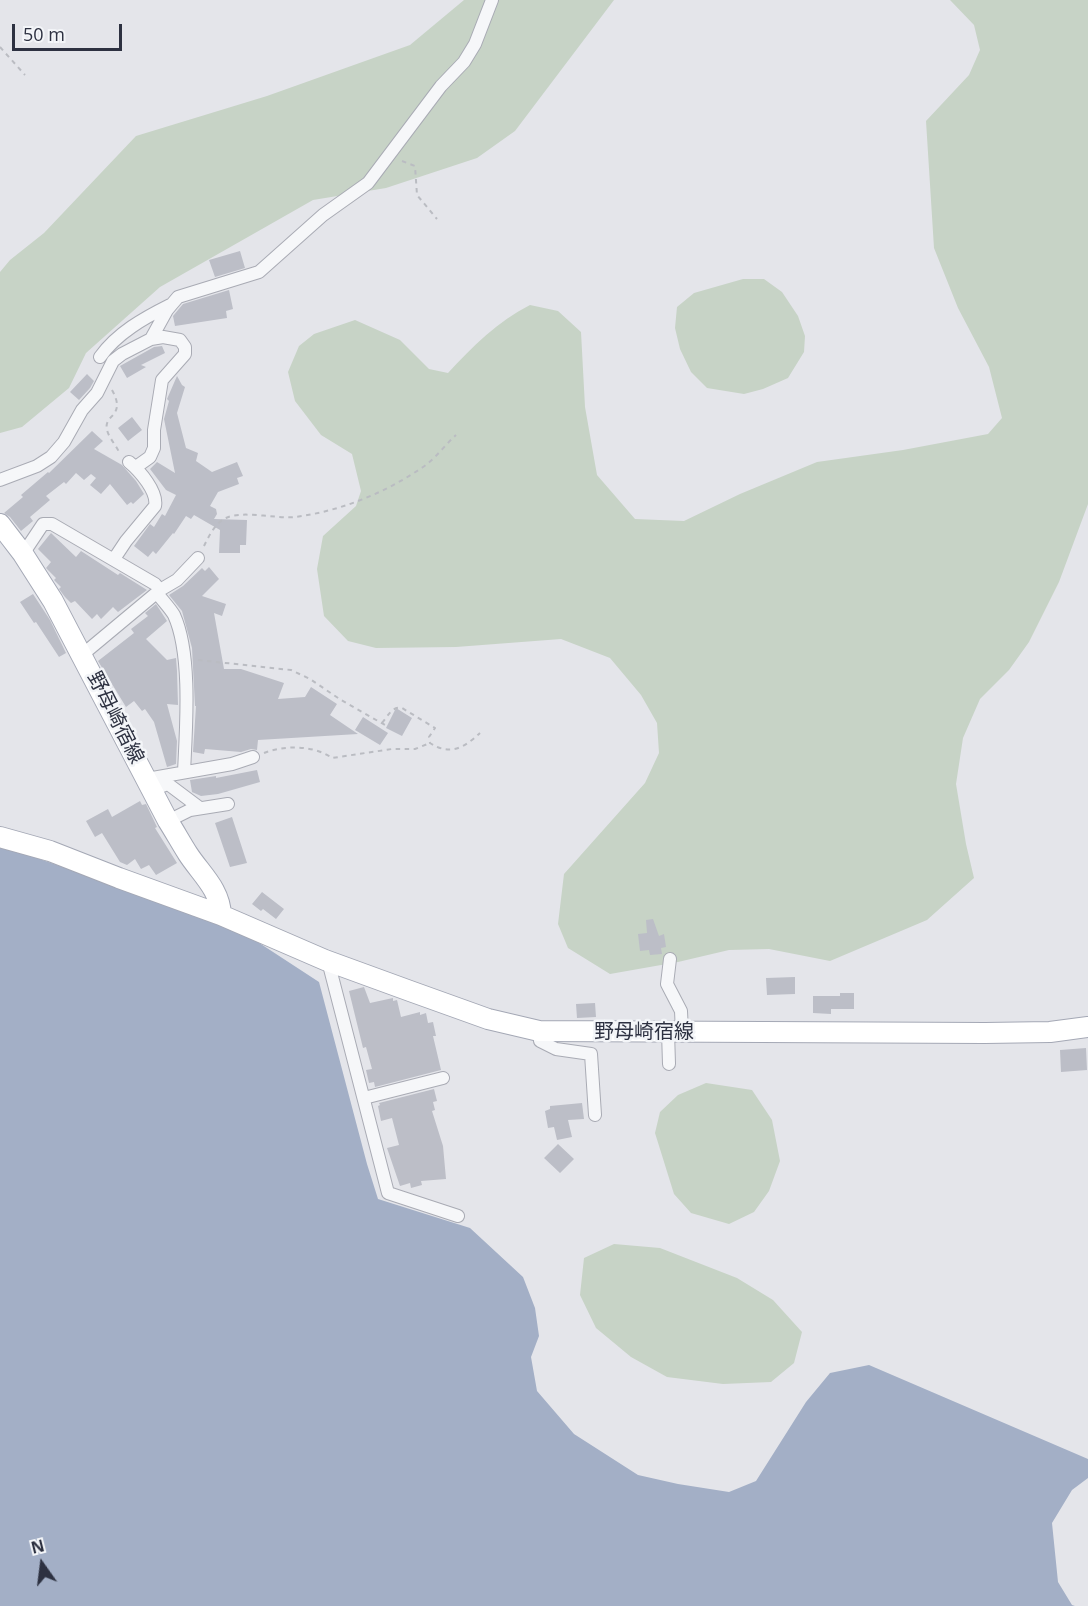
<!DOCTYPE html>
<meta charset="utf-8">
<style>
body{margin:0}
#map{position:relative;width:1088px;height:1606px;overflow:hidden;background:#e4e5ea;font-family:"Open Sans",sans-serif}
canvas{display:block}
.north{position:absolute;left:12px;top:1534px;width:60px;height:60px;-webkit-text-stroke:4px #f3f5f8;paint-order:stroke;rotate:346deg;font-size:16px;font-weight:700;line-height:24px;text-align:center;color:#2d3141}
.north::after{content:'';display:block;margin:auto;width:21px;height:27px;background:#2d3141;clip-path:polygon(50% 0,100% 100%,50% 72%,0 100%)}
.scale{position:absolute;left:12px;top:24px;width:110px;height:27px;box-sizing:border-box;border:3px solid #2d3141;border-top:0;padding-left:8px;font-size:18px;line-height:21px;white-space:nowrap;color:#2d3141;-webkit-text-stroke:4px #f3f5f8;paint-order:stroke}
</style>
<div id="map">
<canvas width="1088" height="1606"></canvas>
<div class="north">N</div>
<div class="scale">50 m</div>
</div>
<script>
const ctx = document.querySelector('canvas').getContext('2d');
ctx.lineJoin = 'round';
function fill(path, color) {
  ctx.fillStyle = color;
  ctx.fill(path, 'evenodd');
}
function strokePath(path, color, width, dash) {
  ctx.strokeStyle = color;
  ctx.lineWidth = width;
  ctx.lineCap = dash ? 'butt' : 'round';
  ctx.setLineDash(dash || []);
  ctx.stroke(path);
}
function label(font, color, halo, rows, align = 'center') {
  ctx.font = font + ' "Open Sans","Noto Sans JP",sans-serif';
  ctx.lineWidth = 5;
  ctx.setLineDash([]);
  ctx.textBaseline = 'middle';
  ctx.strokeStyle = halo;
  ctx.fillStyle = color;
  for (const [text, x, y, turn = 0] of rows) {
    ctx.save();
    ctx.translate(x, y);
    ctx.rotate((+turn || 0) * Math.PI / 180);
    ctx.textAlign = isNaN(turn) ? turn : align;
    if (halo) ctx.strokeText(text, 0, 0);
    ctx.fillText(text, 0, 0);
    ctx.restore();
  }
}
fill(new Path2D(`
 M 464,0 L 614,0 L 515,131 L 477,158 L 386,188 L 313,200 L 160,287 L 86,353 L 69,388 L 22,427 L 0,433 L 0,272 L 10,260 L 44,233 L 136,136 L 267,96 L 410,45 Z
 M 950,0 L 1088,0 L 1088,504 L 1059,582 L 1029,642 L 1009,670 L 980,699 L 963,738 L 956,784 L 966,844 L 974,878 L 927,920 L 830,961 L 769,949 L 729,950 L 678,962 L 610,974 L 568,948 L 558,924 L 564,874 L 645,783 L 659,753 L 657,723 L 641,695 L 610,658 L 561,639 L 456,647 L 376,648 L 348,641 L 324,616 L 317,569 L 323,536 L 356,506 L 361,491 L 352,454 L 321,435 L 295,401 L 288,372 L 299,346 L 314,334 L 355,320 L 400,340 L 429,369 L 448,373 C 472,347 498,321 530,305 L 558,311 L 581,332 L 585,407 L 597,475 L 635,519 L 684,521 L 740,494 L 817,462 L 903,450 L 988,434 L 1002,418 L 989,367 L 958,308 L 934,248 L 926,121 L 969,75 L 980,50 L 974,25 Z
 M 743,279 L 764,279 L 782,292 L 798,316 L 805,336 L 804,352 L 788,378 L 763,389 L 744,394 L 707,388 L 691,372 L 680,349 L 675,328 L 677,307 L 694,293 Z
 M 706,1083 L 752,1090 L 772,1120 L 780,1161 L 769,1191 L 754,1212 L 729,1224 L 691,1213 L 674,1194 L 655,1133 L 660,1112 L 678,1095 Z
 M 614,1244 L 660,1248 L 737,1278 L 773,1300 L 802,1332 L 794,1363 L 771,1382 L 723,1384 L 667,1377 L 631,1357 L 596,1328 L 580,1295 L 584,1258 Z`), '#c7d3c6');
fill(new Path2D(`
 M 0,845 L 179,908 L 247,935 L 319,982 L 367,1164 L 378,1199 L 470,1228 L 523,1277 L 535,1308 L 539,1336 L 531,1357 L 537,1391 L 574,1434 L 638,1475 L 678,1484 L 729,1492 L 756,1481 L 806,1402 L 830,1373 L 869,1365 L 1088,1459 L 1088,1478 L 1072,1490 L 1052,1523 L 1058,1582 L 1072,1605 L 1075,1606 L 0,1606 Z`), '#a3afc6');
fill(new Path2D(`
 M 240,251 L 245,268 L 215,277 L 209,260 Z
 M 229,290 L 233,309 L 226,311 L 227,318 L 175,326 L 173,316 L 183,304 Z
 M 162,346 L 165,353 L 141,365 L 146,367 L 127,378 L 120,366 L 154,347 Z
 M 87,374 L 94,381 L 90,388 L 79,400 L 70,392 Z
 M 177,376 L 182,385 L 185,387 L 177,413 L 186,448 L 198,453 L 196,461 L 212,472 L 237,462 L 243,476 L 237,478 L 239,484 L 218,492 L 210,506 L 216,509 L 217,514 L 214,519 L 247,520 L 246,545 L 240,545 L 240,553 L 219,553 L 220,530 L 194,515 L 191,519 L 186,516 L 174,534 L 173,533 L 156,554 L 153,551 L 148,557 L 134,546 L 150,524 L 154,527 L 162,514 L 165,516 L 176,495 L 166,490 L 150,469 L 157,462 L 175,473 L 164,419 L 169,401 L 167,399 Z
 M 132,417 L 142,430 L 128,441 L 118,428 Z
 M 92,431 L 103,441 L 94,449 L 122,465 L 136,481 L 144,494 L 133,504 L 131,502 L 127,505 L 110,484 L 101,494 L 90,485 L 96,478 L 91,474 L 84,480 L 76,473 L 66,484 L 64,482 L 46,496 L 50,500 L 30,517 L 33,521 L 21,531 L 10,517 L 4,513 L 23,497 L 21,495 L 48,472 L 49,473 Z
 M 51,533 L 76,557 L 81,551 L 118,575 L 120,573 L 147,590 L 118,612 L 113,607 L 101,619 L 97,614 L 92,619 L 75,601 L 71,603 L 65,597 L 59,589 L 61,587 L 54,580 L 56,578 L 46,568 L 51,562 L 38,549 Z
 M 209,567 L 219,579 L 202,596 L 226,604 L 222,616 L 214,613 L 224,669 L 241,669 L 284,683 L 278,699 L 305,697 L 311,687 L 337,704 L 330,715 L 358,734 L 258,740 L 257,750 L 251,749 L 241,752 L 205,749 L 204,754 L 193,752 L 196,706 L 195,706 L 192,648 L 182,611 L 169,595 L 183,586 L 202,568 L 205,571 Z
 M 33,594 L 50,620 L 66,653 L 59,657 L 36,622 L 34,623 L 20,602 Z
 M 156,604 L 167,621 L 146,639 L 167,660 L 176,658 L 177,671 L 178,705 L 167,704 L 177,741 L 176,764 L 167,767 L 154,722 L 145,709 L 142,711 L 134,701 L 126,707 L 98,661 L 134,633 L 131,629 L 148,616 L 145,613 Z
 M 396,708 L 412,718 L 402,736 L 386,728 Z
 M 363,717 L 388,733 L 380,745 L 355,730 Z
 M 257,770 L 260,782 L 218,794 L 201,796 L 192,792 L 190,780 L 216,776 L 216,778 Z
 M 140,801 L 142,805 L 146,804 L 157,827 L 155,828 L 177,863 L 156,875 L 149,865 L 141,869 L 135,859 L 127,865 L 120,862 L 102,833 L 95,837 L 86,821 L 108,809 L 112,817 Z
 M 232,817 L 247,863 L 230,867 L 215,823 Z
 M 262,892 L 284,909 L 276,919 L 263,909 L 261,911 L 252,904 Z
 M 653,919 L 659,936 L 664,934 L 666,947 L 661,948 L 662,954 L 650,955 L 649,950 L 640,951 L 638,934 L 647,933 L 646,920 Z
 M 795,977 L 795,994 L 767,995 L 766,978 Z
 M 364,987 L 370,1003 L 393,998 L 393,1001 L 397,1000 L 401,1017 L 420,1012 L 420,1015 L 426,1013 L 428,1023 L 433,1022 L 436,1036 L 433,1036 L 441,1070 L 375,1087 L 374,1082 L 369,1083 L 366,1070 L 372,1069 L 366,1047 L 363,1048 L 349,991 Z
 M 840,993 L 854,993 L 854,1009 L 831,1009 L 831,1014 L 813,1013 L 813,996 L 840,996 Z
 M 595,1003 L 596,1017 L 577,1018 L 576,1004 Z
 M 1086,1048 L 1087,1070 L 1061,1072 L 1060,1050 Z
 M 434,1089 L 437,1101 L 433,1102 L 435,1110 L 432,1111 L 443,1146 L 446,1179 L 421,1181 L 422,1185 L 411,1188 L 410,1183 L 400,1186 L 387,1148 L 399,1145 L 392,1118 L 381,1121 L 378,1106 L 380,1105 L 379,1103 Z
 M 582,1103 L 584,1119 L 568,1120 L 572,1137 L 557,1140 L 554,1127 L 548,1128 L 545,1111 L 550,1109 L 550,1106 Z
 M 558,1144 L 574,1159 L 560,1173 L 544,1158 Z`), '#bcbec7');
const street = new Path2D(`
 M 151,339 L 167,310 L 178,297 L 259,272 L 323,215 L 368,183 L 441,86 L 464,62 L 475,44 L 492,0
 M 100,357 C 117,333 144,318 170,305
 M 0,480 L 37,466 L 51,457 L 64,442 L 82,410 L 97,393 L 113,361 L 122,354 L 151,339 L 163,337 L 180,340 L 185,347 L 185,354 L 162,380 L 154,430 L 154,448 L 150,457 L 136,467
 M 23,554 L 43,524 L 52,524 L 155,584 L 160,590 L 82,655
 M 114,559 L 126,541 L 155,506 C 158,492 140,471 129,462
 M 160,590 L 177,580 L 198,558
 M 157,593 C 162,600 170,608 174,615 C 192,654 186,729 184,772
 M 147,779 L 232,764 L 253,757
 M 152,790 L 168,784 L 200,808
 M 168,821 L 190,810 L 228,804
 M 670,959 L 667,984 L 681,1011 L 682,1032
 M 328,961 L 388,1193 L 458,1216
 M 539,1031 L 540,1041 L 556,1049 L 591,1054 L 595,1115
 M 668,1032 L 669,1064
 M 364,1098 L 443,1078`);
const primary = new Path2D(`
 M 0,524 L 23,554 L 53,601 L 168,821 C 175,832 181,843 188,854 C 201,874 220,889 221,915
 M 0,837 L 50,851 L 119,878 L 221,915 L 325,960 L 410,991 L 488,1019 L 539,1031 L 985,1033 L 1050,1032 L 1088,1027`);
strokePath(street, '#a9abb4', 14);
strokePath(primary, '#a4a8b5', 22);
strokePath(new Path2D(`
 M 0,47 L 25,75
 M 402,161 L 415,166 L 417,195 L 437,219
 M 112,390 C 127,417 103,414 107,430 C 109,438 116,445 119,452
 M 204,546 C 209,536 215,523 226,518 C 242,510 276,519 295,517 C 341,511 385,493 423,467 C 435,459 445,445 456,435
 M 198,660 L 291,670 L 310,679 L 341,700 L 385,725
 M 382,723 C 388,716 392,706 402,708 L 435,728 L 429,737 L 430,743 C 450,756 464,748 480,733
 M 264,753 C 284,745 314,745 332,758 L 392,749 L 415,749 L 430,743`), '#babcc2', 2, [4.5, 4.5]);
strokePath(street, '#f6f7f9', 12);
strokePath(primary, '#fff', 20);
label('20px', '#2d3141', '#f3f5f8', [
 ["野母崎宿線",115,718,63],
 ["野母崎宿線",644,1032]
]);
</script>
